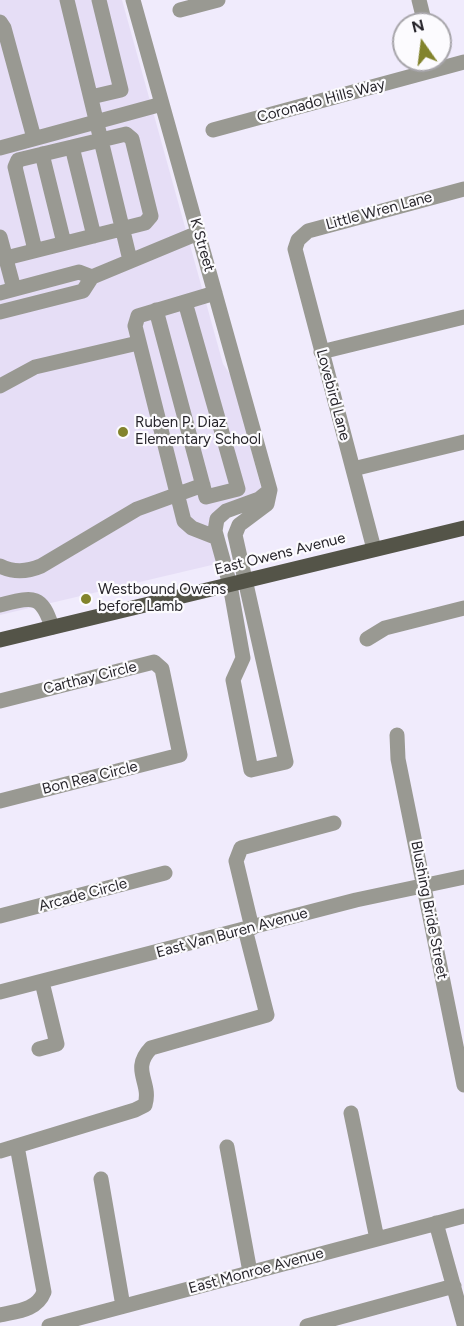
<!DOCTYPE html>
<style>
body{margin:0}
#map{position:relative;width:464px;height:1326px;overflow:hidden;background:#f0ebfc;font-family:Figtree,sans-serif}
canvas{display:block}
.north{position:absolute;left:392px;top:12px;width:60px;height:60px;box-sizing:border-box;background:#fcfbfe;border:2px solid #a7a5aa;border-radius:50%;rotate:346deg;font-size:16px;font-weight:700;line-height:24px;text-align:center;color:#27252b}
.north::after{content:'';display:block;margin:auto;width:21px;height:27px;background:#82832c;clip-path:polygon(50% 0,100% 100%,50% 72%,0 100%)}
</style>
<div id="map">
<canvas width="464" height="1326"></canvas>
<div class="north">N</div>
</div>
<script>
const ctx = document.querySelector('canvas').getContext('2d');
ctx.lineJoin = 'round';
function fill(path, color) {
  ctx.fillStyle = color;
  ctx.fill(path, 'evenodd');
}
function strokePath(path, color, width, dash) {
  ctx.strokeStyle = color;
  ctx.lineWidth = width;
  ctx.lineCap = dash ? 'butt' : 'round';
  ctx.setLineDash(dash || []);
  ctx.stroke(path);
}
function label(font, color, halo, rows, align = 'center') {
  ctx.font = font + ' Figtree,sans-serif';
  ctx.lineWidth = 4.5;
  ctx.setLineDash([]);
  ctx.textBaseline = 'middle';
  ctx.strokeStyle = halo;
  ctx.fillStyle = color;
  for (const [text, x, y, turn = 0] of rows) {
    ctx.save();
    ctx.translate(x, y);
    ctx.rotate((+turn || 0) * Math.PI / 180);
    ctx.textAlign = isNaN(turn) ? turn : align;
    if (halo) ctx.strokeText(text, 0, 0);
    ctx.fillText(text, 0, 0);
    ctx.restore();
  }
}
fill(new Path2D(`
 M 0,0 L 122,0 L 223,364 L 232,377 L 261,487 L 261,496 L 212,523 L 216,564 L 0,615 Z`), '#e6def6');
strokePath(new Path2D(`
 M 67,0 L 130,260
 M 133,0 L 270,490 L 267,504 L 239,525 L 235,535 L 286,762 L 251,770 L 233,680 L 243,658 L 230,585 L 215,531 L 217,519 L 226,511 L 259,499 L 270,490
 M 419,0 L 425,24
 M 180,10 L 218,0
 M 0,22 L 4,28 L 34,138
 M 91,97 L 121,90 L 99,0
 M 213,130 L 464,62
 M 72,147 L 94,236
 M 0,148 L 162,104
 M 42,154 L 64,243
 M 0,237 L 14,289
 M 6,258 L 145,223 L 151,216 L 132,139 L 126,134 L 18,160 L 15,167 L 35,250
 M 92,277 L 198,233
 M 0,293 L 79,272 L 92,277 L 83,291 L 0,312
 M 156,310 L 206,497 L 238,489 L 185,302
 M 321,352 L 464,317
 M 0,386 L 35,367 L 138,343
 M 353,469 L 464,442
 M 215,537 L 192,528 L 184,521 L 135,326 L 138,316 L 215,293
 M 374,549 L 295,249 L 298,240 L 308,231 L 464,189
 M 0,566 C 14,573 27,572 41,566 L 137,509 L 203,485
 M 0,605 C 33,597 41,593 52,627
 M 367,639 L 385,628 L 464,608
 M 0,701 L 154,662 L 162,669 L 180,755 L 0,801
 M 397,735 L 398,759 L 464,1085
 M 0,916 L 165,873
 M 252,928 L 236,861 L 241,848 L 334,823
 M 0,992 L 356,900 L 464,877
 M 39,1049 L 57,1044 L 42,982
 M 351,1113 L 377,1239
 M 227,1147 L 250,1272
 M 0,1151 L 135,1110 L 145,1105 C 152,1082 130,1070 151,1048 L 267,1015 L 245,929
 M 101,1179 L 123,1306
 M 436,1223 L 464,1324
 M 0,1315 C 18,1311 37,1310 44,1292 L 17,1146
 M 49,1326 L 464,1216
 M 307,1326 L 454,1286`), '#999992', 15);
strokePath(new Path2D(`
 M 0,640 L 464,528`), '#545448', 15);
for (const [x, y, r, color] of [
 [123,432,6,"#82832c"],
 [86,599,6,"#82832c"]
]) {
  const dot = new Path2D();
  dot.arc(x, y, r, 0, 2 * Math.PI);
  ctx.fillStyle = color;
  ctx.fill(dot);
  strokePath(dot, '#fcfbfe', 2);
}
label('15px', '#27252b', '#fcfbfe', [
 ["Coronado Hills Way",321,101,-15],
 ["Little Wren Lane",379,211,-15],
 ["K Street",202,245,74],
 ["Lovebird Lane",333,395,75],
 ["East Owens Avenue",280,554,-14],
 ["Carthay Circle",90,678,-14],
 ["Bon Rea Circle",90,778,-14],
 ["Arcade Circle",83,895,-15],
 ["Blushing Bride Street",429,910,79],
 ["East Van Buren Avenue",232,933,-15],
 ["East Monroe Avenue",256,1271,-15]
]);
label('15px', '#27252b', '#fcfbfe', [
 ["Ruben P. Diaz",135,423],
 ["Elementary School",135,440],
 ["Westbound Owens",98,590],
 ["before Lamb",98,607]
], 'left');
</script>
